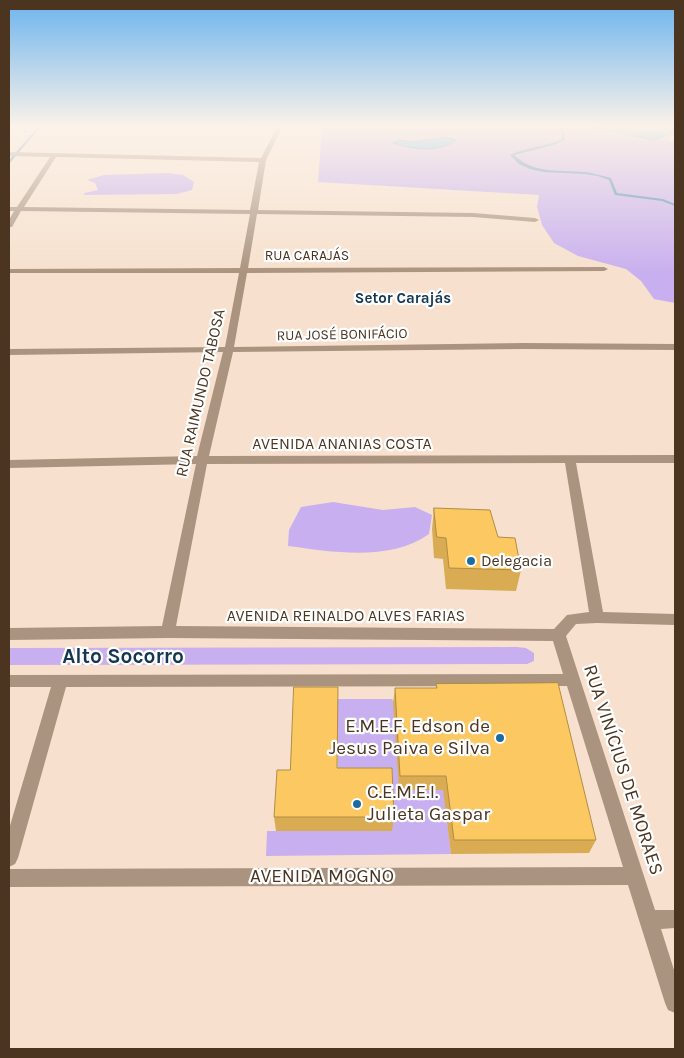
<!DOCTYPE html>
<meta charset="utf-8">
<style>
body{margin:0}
#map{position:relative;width:684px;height:1058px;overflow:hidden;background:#f7e1ce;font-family:Karla,sans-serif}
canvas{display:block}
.frame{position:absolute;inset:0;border:10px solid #4b3521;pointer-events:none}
</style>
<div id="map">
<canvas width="684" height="1058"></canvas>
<div class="frame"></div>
</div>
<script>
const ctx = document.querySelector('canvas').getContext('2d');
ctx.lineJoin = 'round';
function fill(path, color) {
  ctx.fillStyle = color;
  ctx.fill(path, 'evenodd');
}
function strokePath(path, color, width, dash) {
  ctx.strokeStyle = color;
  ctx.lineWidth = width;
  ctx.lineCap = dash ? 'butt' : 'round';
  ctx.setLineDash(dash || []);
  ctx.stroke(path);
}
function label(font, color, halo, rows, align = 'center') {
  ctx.font = font + ' Karla,sans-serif';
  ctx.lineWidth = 4.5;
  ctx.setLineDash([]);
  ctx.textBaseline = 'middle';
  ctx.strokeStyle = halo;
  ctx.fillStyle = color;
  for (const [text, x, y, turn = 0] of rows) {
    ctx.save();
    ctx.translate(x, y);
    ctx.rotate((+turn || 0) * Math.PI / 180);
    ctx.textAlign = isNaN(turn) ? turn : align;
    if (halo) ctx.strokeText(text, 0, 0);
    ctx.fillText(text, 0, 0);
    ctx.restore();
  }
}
fill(new Path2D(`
 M 322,126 L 588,126 L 655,140 L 675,131 L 675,136 L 669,137 L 669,141 L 675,139 L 675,303 L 654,299 L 641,281 L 626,269 L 578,256 L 554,243 L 542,225 L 537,207 L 539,195 L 318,182 Z
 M 168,173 L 183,175 L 194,182 L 192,190 L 177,194 L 84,195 L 84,193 L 98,190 L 95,183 L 87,180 L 104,175 Z
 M 333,502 L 383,510 L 415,507 L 432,515 L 429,534 C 390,562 333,552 288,546 L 289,530 L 301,507 Z
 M 517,647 L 526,648 L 534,653 L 534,661 L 527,664 L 9,665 L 9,648 Z
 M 337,699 L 392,699 L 442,777 L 451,854 L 266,856 L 267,831 L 392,831 L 338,783 Z`), '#c8afef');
const water = new Path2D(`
 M 587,126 L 671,126 L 675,128 L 675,131 L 655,140 Z
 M 446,137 L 456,140 C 438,154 413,149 393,143 L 399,140 L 413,142 Z`);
fill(water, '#52b3f6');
strokePath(water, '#508db6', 1);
fill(new Path2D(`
 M 39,126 L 41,126 L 10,163 L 9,163 L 9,160 Z
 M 560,126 L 562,126 L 565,140 L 553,145 L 514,155 C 534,174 559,170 584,172 C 594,173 602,176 611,178 L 617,193 L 663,199 L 675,204 L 675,206 L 662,201 L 615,195 L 609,180 L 598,176 L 585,174 L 544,172 L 530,169 L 519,164 L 510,155 C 527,147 546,147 562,139 Z`), '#508db6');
fill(new Path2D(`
 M 241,126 L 283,126 L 266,160 L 258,210 L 473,213 L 535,218 L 539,220 L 535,222 L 473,217 L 257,214 L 248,268 L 604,267 L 608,269 L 604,271 L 247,273 L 234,347 L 524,343 L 675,344 L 675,350 L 524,349 L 233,352 L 209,456 L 675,455 L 675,463 L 576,463 L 603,612 L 675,614 L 675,625 L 597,623 L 576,624 L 566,636 L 655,910 L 675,910 L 675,928 L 661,929 L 675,973 L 675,1013 L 668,1010 L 665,1003 L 628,885 L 9,887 L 9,869 L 623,867 L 567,686 L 66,687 L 18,858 L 15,864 L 9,867 L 9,829 L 51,687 L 9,687 L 9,675 L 563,674 L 553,641 L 168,638 L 9,640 L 9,628 L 162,626 L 196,464 L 9,468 L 9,460 L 197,456 L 223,352 L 9,355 L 9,349 L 225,347 L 239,273 L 9,273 L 9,269 L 240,268 L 250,214 L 21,211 L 12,227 L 9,227 L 9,220 L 14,211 L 9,211 L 9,207 L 17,207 L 50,157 L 9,156 L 9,152 L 261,158 L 276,129 ZM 56,157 L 259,162 L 250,210 L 24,207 ZM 565,463 L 589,612 L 567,615 L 554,629 L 176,626 L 207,464 Z`), '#aa937f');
fill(new Path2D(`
 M 434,508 L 498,537 L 521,570 L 516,591 L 446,589 L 443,559 L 434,558 L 432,529 Z
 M 436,684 L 596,840 L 589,853 L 451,854 L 443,790 L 399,790 L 393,703 L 395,688 L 436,688 Z
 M 338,768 L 394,817 L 392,831 L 276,831 L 274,817 Z`), '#d9ac53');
const building = new Path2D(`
 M 434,508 L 490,510 L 498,537 L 515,538 L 521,570 L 449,568 L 446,538 L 437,537 Z
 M 558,683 L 596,840 L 454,840 L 446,776 L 400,776 L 395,688 L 437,688 L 436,684 Z
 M 294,687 L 338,687 L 337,768 L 392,768 L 394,817 L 274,817 L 277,770 L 290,770 Z`);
fill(building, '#fcc861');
strokePath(building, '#b08c44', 1);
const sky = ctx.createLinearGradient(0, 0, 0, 274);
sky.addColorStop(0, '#6cb4ee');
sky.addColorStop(0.46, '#fbf2e9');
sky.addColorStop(1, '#fbf2e900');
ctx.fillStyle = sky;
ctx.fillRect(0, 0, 684, 274);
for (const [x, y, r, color] of [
 [471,561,5,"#1d6c9e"],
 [500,738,5,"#1d6c9e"],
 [357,804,5,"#1d6c9e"]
]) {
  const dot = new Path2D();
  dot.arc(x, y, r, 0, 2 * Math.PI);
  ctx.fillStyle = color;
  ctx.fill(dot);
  strokePath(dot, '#fff', 2);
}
label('14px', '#4b3521', '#fff', [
 ["RUA CARAJÁS",307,256],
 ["RUA JOSÉ BONIFÁCIO",342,335,-1]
]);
label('bold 15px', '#133750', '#fff', [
 ["Setor Carajás",403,299]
]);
label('16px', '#4b3521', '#fff', [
 ["RUA RAIMUNDO TABOSA",201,393,-77],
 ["AVENIDA ANANIAS COSTA",342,444],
 ["AVENIDA REINALDO ALVES FARIAS",346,616]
]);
label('16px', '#4b3521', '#fff', [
 ["Delegacia",481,561]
], 'left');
label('19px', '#4b3521', '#fff', [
 ["E.M.E.F. Edson de",490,727],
 ["Jesus Paiva e Silva",490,749],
 ["C.E.M.E.I.",367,793,"left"],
 ["Julieta Gaspar",367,815,"left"]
], 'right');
label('19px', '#4b3521', '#fff', [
 ["RUA VINÍCIUS DE MORAES",623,770,72],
 ["AVENIDA MOGNO",322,877]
]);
label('bold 21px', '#133750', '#fff', [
 ["Alto Socorro",123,657]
]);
</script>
